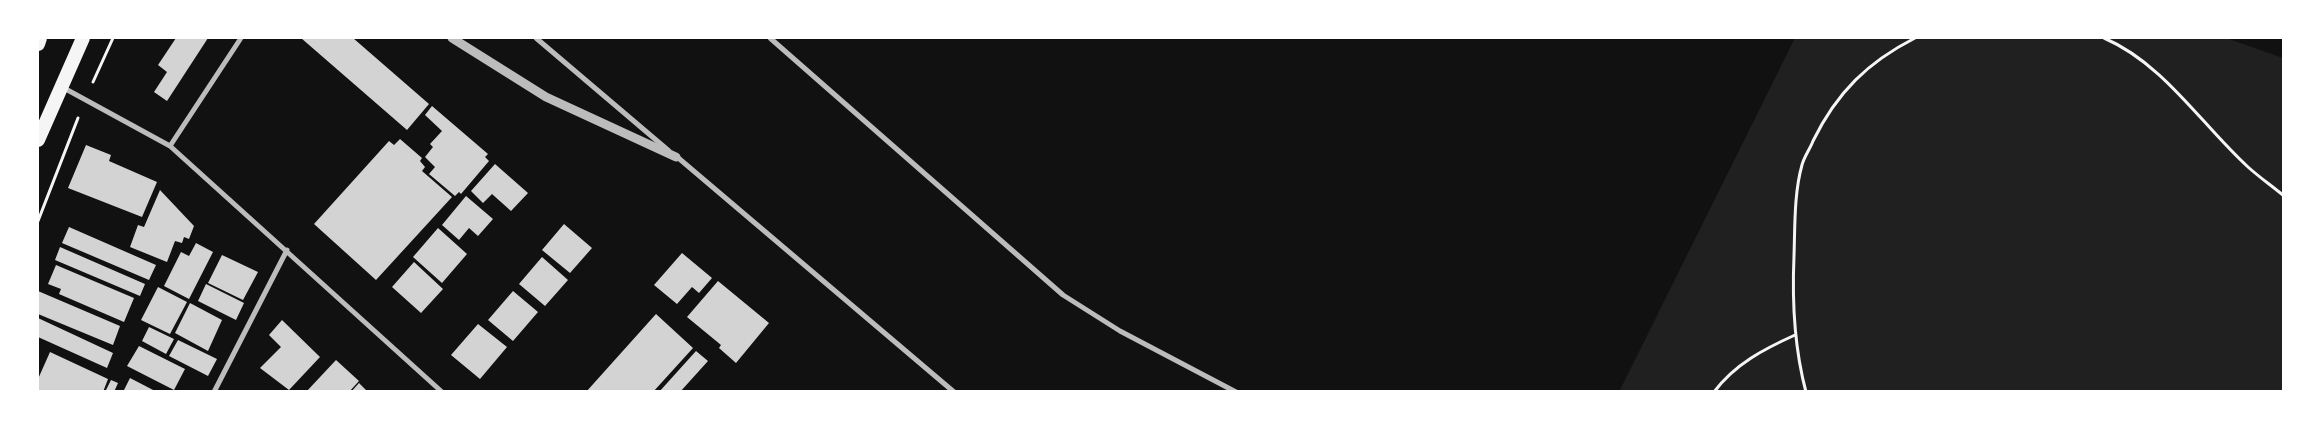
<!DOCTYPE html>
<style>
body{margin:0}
#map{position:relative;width:2321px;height:429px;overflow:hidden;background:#111;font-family:Georgia,serif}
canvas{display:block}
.frame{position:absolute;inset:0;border:39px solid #fff;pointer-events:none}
</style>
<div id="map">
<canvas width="2321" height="429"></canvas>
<div class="frame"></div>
</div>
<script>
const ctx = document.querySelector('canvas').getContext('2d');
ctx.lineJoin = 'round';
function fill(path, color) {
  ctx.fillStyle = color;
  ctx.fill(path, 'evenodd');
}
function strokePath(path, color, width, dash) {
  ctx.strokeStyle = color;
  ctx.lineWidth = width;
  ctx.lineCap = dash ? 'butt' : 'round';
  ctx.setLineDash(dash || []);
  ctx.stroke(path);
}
fill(new Path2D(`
 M 1795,38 L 2226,38 L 2283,58 L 2283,391 L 1619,392 Z`), '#202020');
fill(new Path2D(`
 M 176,38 L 208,38 L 167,101 L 154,92 L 167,72 L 158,65 Z
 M 301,38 L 353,38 L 429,104 L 407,130 Z
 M 432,106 L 488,154 L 485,157 L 489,161 L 461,194 L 459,192 L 455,196 L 429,174 L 435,167 L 425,157 L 433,147 L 430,144 L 442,131 L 425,115 Z
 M 400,139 L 422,158 L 420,161 L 425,167 L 422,171 L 452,197 L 376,280 L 314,224 L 389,141 L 394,145 Z
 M 86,145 L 111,155 L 109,161 L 157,182 L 142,217 L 68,188 Z
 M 495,164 L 528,193 L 511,211 L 492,194 L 483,203 L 471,191 Z
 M 160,190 L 194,226 L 189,239 L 184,237 L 182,243 L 175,241 L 167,262 L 130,247 L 138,225 L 144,227 Z
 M 466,196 L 493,219 L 478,236 L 469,228 L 459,240 L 442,225 Z
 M 564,224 L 592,248 L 570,273 L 542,250 Z
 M 69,227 L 156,265 L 149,280 L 62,243 Z
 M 438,228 L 467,254 L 442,283 L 413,257 Z
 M 196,243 L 213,252 L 189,299 L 164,286 L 181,252 L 189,256 Z
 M 60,247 L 145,284 L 140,296 L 55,260 Z
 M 682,253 L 712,278 L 699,293 L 692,287 L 677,304 L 654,285 Z
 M 222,255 L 258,272 L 243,300 L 208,283 Z
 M 542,257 L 568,280 L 545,306 L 519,284 Z
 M 414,262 L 443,289 L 421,313 L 392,287 Z
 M 56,265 L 134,298 L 124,322 L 59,294 L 61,289 L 48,284 Z
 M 718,281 L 769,323 L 736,363 L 719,348 L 721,345 L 687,317 Z
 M 206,284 L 244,303 L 236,320 L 198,301 Z
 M 158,287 L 187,302 L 170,334 L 141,320 Z
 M 38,291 L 120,326 L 113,345 L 38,314 Z
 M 513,291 L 538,312 L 513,341 L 488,320 Z
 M 190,303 L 222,320 L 208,351 L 175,333 Z
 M 656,314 L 693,348 L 653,392 L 586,392 Z
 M 38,318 L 113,353 L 107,368 L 38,337 Z
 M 282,320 L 320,357 L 289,390 L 260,368 L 281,347 L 269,335 Z
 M 478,324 L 507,347 L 480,379 L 451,355 Z
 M 149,327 L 174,339 L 166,354 L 142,341 Z
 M 178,340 L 217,359 L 208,376 L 169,356 Z
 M 139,346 L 185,369 L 174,390 L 127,366 Z
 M 696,351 L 708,361 L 680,392 L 659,392 Z
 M 50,352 L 108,379 L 103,392 L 38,392 L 38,379 Z
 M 336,360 L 359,381 L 349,392 L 306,392 Z
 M 130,378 L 157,392 L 123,392 Z
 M 111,380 L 118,383 L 114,392 L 106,390 Z
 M 359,383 L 368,392 L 351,392 Z`), '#d3d3d3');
strokePath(new Path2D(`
 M 2104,38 C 2164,64 2201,124 2248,167 C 2259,177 2272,186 2284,196
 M 93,82 L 113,38
 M 38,221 L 78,118
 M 1714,392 C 1735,364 1764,349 1795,335
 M 1806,392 C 1794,347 1792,301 1794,256 C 1795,227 1794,193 1802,165 C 1804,157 1810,149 1813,141 C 1837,92 1868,62 1915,38`), '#f5f5f5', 3);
strokePath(new Path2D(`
 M 536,38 L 669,151
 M 770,38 L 1063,295 L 1120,331 L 1236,392
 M 62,87 L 170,146 L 442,392
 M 170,146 L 241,38
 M 676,156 L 954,392
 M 214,392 L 287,250`), '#bcbcbc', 5);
strokePath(new Path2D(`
 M 452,38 L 546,97 L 676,157`), '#bcbcbc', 9);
strokePath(new Path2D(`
 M 38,44 L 40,38
 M 38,140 L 83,38`), '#f5f5f5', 14);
</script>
